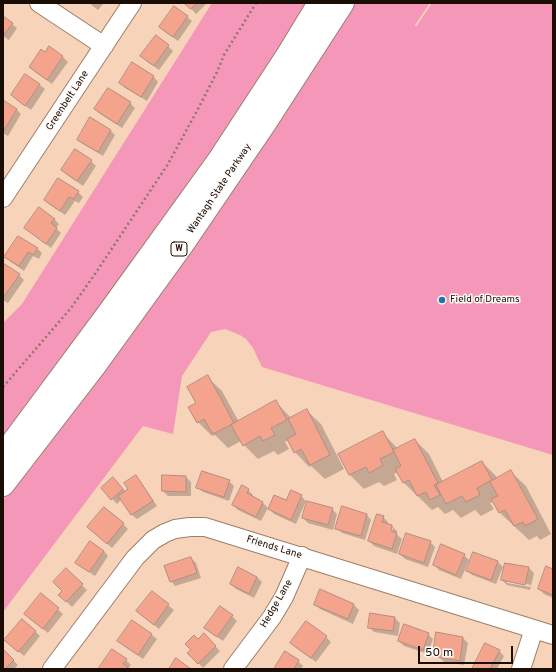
<!DOCTYPE html>
<style>
body{margin:0}
#map{position:relative;width:556px;height:672px;overflow:hidden;background:#f7d3ba;font-family:Overpass,sans-serif}
canvas{display:block}
.frame{position:absolute;inset:0;border:4px solid #190d05;pointer-events:none}
.scale{position:absolute;left:418px;top:646px;width:95px;height:18px;box-sizing:border-box;border:2px solid #190d05;border-top:0;padding-left:5px;font-size:12px;line-height:14px;white-space:nowrap;color:#190d05;-webkit-text-stroke:3px #fffbf9;paint-order:stroke}
</style>
<div id="map">
<canvas width="556" height="672"></canvas>
<div class="frame"></div>
<div class="scale">50 m</div>
</div>
<script>
const ctx = document.querySelector('canvas').getContext('2d');
ctx.lineJoin = 'round';
function fill(path, color) {
  ctx.fillStyle = color;
  ctx.fill(path, 'evenodd');
}
function strokePath(path, color, width, dash) {
  ctx.strokeStyle = color;
  ctx.lineWidth = width;
  ctx.lineCap = dash ? 'butt' : 'round';
  ctx.setLineDash(dash || []);
  ctx.stroke(path);
}
function label(font, color, halo, rows, align = 'center') {
  ctx.font = font + ' Overpass,sans-serif';
  ctx.lineWidth = 3;
  ctx.setLineDash([]);
  ctx.textBaseline = 'middle';
  ctx.strokeStyle = halo;
  ctx.fillStyle = color;
  for (const [text, x, y, turn = 0] of rows) {
    ctx.save();
    ctx.translate(x, y);
    ctx.rotate((+turn || 0) * Math.PI / 180);
    ctx.textAlign = isNaN(turn) ? turn : align;
    if (halo) ctx.strokeText(text, 0, 0);
    ctx.fillText(text, 0, 0);
    ctx.restore();
  }
}
fill(new Path2D(`
 M 212,3 L 309,3 L 181,199 L 3,441 L 3,323 L 22,304 Z
 M 350,3 L 430,3 L 415,25 L 416,27 L 432,3 L 553,3 L 553,455 L 262,367 L 253,348 L 246,339 L 240,335 L 225,329 L 211,332 L 182,376 L 173,434 L 143,426 L 3,612 L 3,500 L 38,456 Z`), '#f597b9');
fill(new Path2D(`
 M 89,3 L 104,3 L 98,10 Z
 M 186,3 L 207,3 L 196,14 Z
 M 3,17 L 12,24 L 17,28 L 9,40 L 3,36 Z
 M 187,17 L 192,21 L 178,41 L 165,32 L 160,27 Z
 M 168,46 L 173,51 L 159,70 L 146,61 Z
 M 49,48 L 63,57 L 68,62 L 52,84 L 35,72 L 30,67 L 45,54 Z
 M 132,64 L 154,77 L 158,82 L 147,101 L 125,88 L 120,83 Z
 M 40,85 L 45,89 L 31,110 L 17,100 L 12,95 Z
 M 3,102 L 16,109 L 21,114 L 8,136 L 3,133 Z
 M 130,103 L 135,108 L 122,128 L 100,114 L 96,109 Z
 M 110,130 L 115,135 L 103,156 L 83,144 L 78,139 Z
 M 76,150 L 91,161 L 96,166 L 83,186 L 67,175 L 62,170 Z
 M 78,192 L 83,197 L 79,203 L 75,201 L 65,215 L 50,205 L 45,200 Z
 M 54,219 L 59,224 L 56,228 L 61,233 L 51,248 L 31,233 Z
 M 37,248 L 42,253 L 39,259 L 33,256 L 24,271 L 11,262 L 6,257 Z
 M 3,265 L 19,275 L 24,280 L 8,303 L 3,300 Z
 M 207,377 L 222,391 L 239,422 L 276,402 L 291,418 L 306,410 L 321,424 L 344,469 L 325,479 L 311,466 L 309,467 L 295,452 L 289,440 L 285,442 L 289,449 L 278,455 L 274,451 L 258,459 L 244,445 L 241,441 L 228,448 L 215,435 L 212,436 L 198,422 L 197,404 Z
 M 382,432 L 398,449 L 415,440 L 429,454 L 443,482 L 482,462 L 496,476 L 498,479 L 511,472 L 526,486 L 551,534 L 540,540 L 537,536 L 529,540 L 500,513 L 494,501 L 490,503 L 494,509 L 481,516 L 475,510 L 461,518 L 453,510 L 445,514 L 438,507 L 432,510 L 404,483 L 398,472 L 394,474 L 397,480 L 384,486 L 379,482 L 364,489 L 350,475 L 340,454 Z
 M 136,477 L 141,482 L 157,506 L 137,519 L 132,515 L 122,499 L 117,504 L 102,488 L 118,483 L 126,492 L 130,489 Z
 M 186,477 L 191,482 L 191,496 L 168,496 L 163,491 Z
 M 229,481 L 234,486 L 229,501 L 203,492 L 198,487 Z
 M 248,490 L 253,495 L 252,497 L 263,503 L 269,509 L 301,496 L 306,501 L 296,524 L 274,514 L 268,508 L 261,521 L 238,510 L 233,505 Z
 M 332,509 L 337,514 L 333,530 L 308,523 L 303,518 Z
 M 367,515 L 371,520 L 365,540 L 342,533 L 337,528 Z
 M 383,517 L 388,522 L 387,525 L 392,526 L 397,531 L 396,534 L 402,539 L 397,554 L 374,546 L 369,541 ZM 391,528 L 393,528 L 390,536 Z
 M 123,524 L 128,529 L 112,548 L 93,532 Z
 M 430,542 L 435,547 L 428,567 L 405,559 L 400,554 Z
 M 104,551 L 108,556 L 95,576 L 81,567 L 76,562 Z
 M 474,553 L 498,562 L 503,567 L 496,584 L 472,575 L 467,570 Z
 M 464,555 L 469,560 L 461,579 L 439,570 L 434,565 Z
 M 191,558 L 196,563 L 201,578 L 175,586 L 171,581 Z
 M 239,568 L 257,577 L 262,582 L 254,598 L 236,589 L 231,584 Z
 M 529,568 L 534,573 L 530,590 L 507,585 L 502,580 ZM 507,580 L 531,585 L 530,587 L 507,583 Z
 M 66,570 L 87,590 L 72,607 L 60,595 L 63,591 Z
 M 553,570 L 553,598 L 544,594 L 539,589 Z
 M 321,591 L 354,605 L 359,610 L 353,624 L 320,609 L 315,604 Z
 M 152,592 L 174,610 L 159,629 L 137,611 Z
 M 41,595 L 63,614 L 48,633 L 30,619 Z
 M 232,616 L 237,621 L 223,641 L 211,633 L 206,628 Z
 M 395,618 L 400,623 L 398,636 L 374,632 L 369,627 Z
 M 35,631 L 40,636 L 24,656 L 11,645 Z
 M 437,633 L 463,638 L 468,643 L 464,665 L 444,662 L 439,657 L 439,653 L 435,648 Z
 M 428,634 L 433,639 L 428,654 L 404,646 L 399,641 Z
 M 152,635 L 157,639 L 143,659 L 124,646 L 119,641 Z
 M 204,635 L 220,651 L 203,668 L 189,653 L 198,641 Z
 M 326,637 L 331,642 L 316,662 L 296,648 L 291,643 Z
 M 3,650 L 18,665 L 14,669 L 3,669 Z
 M 499,651 L 504,656 L 497,669 L 473,669 Z
 M 126,660 L 131,665 L 128,669 L 99,669 Z
 M 298,661 L 303,666 L 301,669 L 275,669 Z`), '#0003');
const building = new Path2D(`
 M 184,3 L 197,3 L 191,9 Z
 M 174,6 L 188,16 L 173,37 L 159,27 Z
 M 3,16 L 13,23 L 3,36 Z
 M 156,35 L 169,45 L 154,66 L 140,56 Z
 M 49,46 L 63,56 L 47,80 L 29,67 L 41,49 L 45,52 Z
 M 132,62 L 154,76 L 141,97 L 119,83 Z
 M 25,74 L 40,84 L 25,106 L 11,95 Z
 M 108,88 L 131,102 L 117,124 L 94,109 Z
 M 3,100 L 17,109 L 3,132 Z
 M 90,117 L 111,130 L 98,152 L 77,140 Z
 M 75,149 L 92,160 L 77,181 L 61,170 Z
 M 58,178 L 79,191 L 74,199 L 69,197 L 60,211 L 44,200 Z
 M 39,207 L 55,219 L 51,223 L 57,228 L 46,244 L 24,228 Z
 M 18,236 L 38,248 L 33,255 L 28,252 L 19,266 L 4,257 Z
 M 3,263 L 20,274 L 3,298 Z
 M 208,375 L 234,423 L 213,434 L 204,419 L 197,423 L 188,407 L 196,403 L 187,387 Z
 M 276,400 L 287,420 L 271,428 L 275,435 L 263,441 L 260,436 L 243,446 L 231,425 Z
 M 307,409 L 330,455 L 310,465 L 301,449 L 294,453 L 287,439 L 296,434 L 288,419 Z
 M 383,431 L 394,452 L 380,459 L 383,465 L 369,473 L 366,467 L 349,475 L 338,454 Z
 M 415,439 L 438,483 L 434,485 L 440,495 L 430,500 L 426,492 L 417,496 L 409,480 L 403,483 L 395,469 L 401,466 L 393,450 Z
 M 482,461 L 492,480 L 477,488 L 480,495 L 466,502 L 462,496 L 446,504 L 436,485 Z
 M 511,470 L 538,519 L 525,526 L 523,522 L 514,526 L 505,510 L 499,513 L 491,499 L 498,496 L 490,482 Z
 M 202,471 L 230,480 L 224,497 L 196,488 Z
 M 136,475 L 153,501 L 131,515 L 118,496 L 128,489 L 124,483 Z
 M 162,475 L 186,476 L 186,492 L 162,491 Z
 M 113,477 L 123,489 L 111,500 L 101,488 Z
 M 242,485 L 249,489 L 247,493 L 263,502 L 256,517 L 232,505 Z
 M 291,490 L 302,495 L 291,520 L 268,509 L 274,495 L 286,500 Z
 M 307,501 L 333,508 L 328,525 L 302,518 Z
 M 342,506 L 367,514 L 361,536 L 335,529 Z
 M 104,507 L 124,523 L 107,544 L 87,527 Z
 M 377,514 L 384,516 L 382,522 L 392,525 L 391,531 L 397,533 L 392,549 L 368,541 Z
 M 406,533 L 431,541 L 424,563 L 399,554 Z
 M 90,541 L 104,551 L 89,572 L 75,563 Z
 M 441,544 L 465,554 L 456,575 L 433,565 Z
 M 473,552 L 498,561 L 491,580 L 466,571 Z
 M 191,557 L 197,573 L 170,582 L 164,566 Z
 M 505,563 L 529,567 L 525,585 L 501,580 Z
 M 546,566 L 553,569 L 553,595 L 538,589 Z
 M 238,567 L 257,577 L 249,594 L 230,584 Z
 M 66,568 L 83,584 L 66,602 L 58,595 L 62,591 L 53,582 Z
 M 320,589 L 354,604 L 348,619 L 314,605 Z
 M 152,591 L 169,604 L 154,625 L 136,611 Z
 M 41,593 L 59,608 L 43,629 L 24,614 Z
 M 220,606 L 233,615 L 217,637 L 204,628 Z
 M 370,613 L 395,617 L 393,631 L 368,628 Z
 M 22,619 L 36,631 L 18,652 L 4,640 Z
 M 132,620 L 152,634 L 138,655 L 117,641 Z
 M 306,621 L 327,636 L 311,658 L 290,643 Z
 M 404,624 L 429,633 L 423,650 L 398,641 Z
 M 436,632 L 463,637 L 460,661 L 438,657 L 439,649 L 434,648 Z
 M 204,633 L 216,646 L 198,664 L 187,653 L 191,650 L 185,644 L 194,635 L 198,639 Z
 M 485,643 L 500,650 L 490,669 L 472,669 Z
 M 3,649 L 14,660 L 5,669 L 3,669 Z
 M 112,649 L 127,659 L 123,664 L 128,667 L 127,669 L 98,669 Z
 M 285,651 L 299,660 L 294,669 L 274,669 Z
 M 176,658 L 191,669 L 169,669 Z`);
fill(building, '#f4a48d');
strokePath(building, '#b58c80', 1);
const minor = new Path2D(`
 M 39,3 L 104,46
 M 3,198 L 132,3
 M 52,669 L 135,558 L 153,540 L 165,533 L 175,529 L 190,527 L 205,527 L 553,635
 M 233,669 L 272,617 L 284,597 L 302,556
 M 521,669 L 534,629`);
const highway = new Path2D(`
 M 3,455 L 109,312 L 218,161 L 288,54 L 319,3
 M 3,485 L 94,367 L 183,244 L 266,122 L 343,3`);
strokePath(minor, '#9f7e67', 20);
strokePath(highway, '#9f7e67', 24);
strokePath(new Path2D(`
 M 3,387 L 71,308 L 95,274 L 168,164 L 198,109 L 217,72 L 224,55 L 256,3`), '#8f7665', 2.5, [2, 3]);
strokePath(minor, '#fff', 18);
strokePath(highway, '#fff', 22);
for (const [x, y, r, color] of [
 [442,300,4,"#1c77a5"]
]) {
  const dot = new Path2D();
  dot.arc(x, y, r, 0, 2 * Math.PI);
  ctx.fillStyle = color;
  ctx.fill(dot);
  strokePath(dot, '#fffbf9', 1.5);
}
for (const [x, y, w] of [
 [179,249,16]
]) {
  const box = new Path2D();
  box.roundRect(x - w / 2, y - 7, w, 14, 3);
  ctx.fillStyle = '#fffbf9';
  ctx.fill(box);
  strokePath(box, '#190d05', 1);
}
label('bold 9px', '#190d05', null, [
 ["W",179,249]
]);
label('10px', '#190d05', '#fffbf9', [
 ["Greenbelt Lane",68,101,-57],
 ["Wantagh State Parkway",220,189,-56],
 ["Friends Lane",274,548,17],
 ["Hedge Lane",277,604,-60]
]);
label('10px', '#190d05', '#fffbf9', [
 ["Field of Dreams",450,300]
], 'left');
</script>
